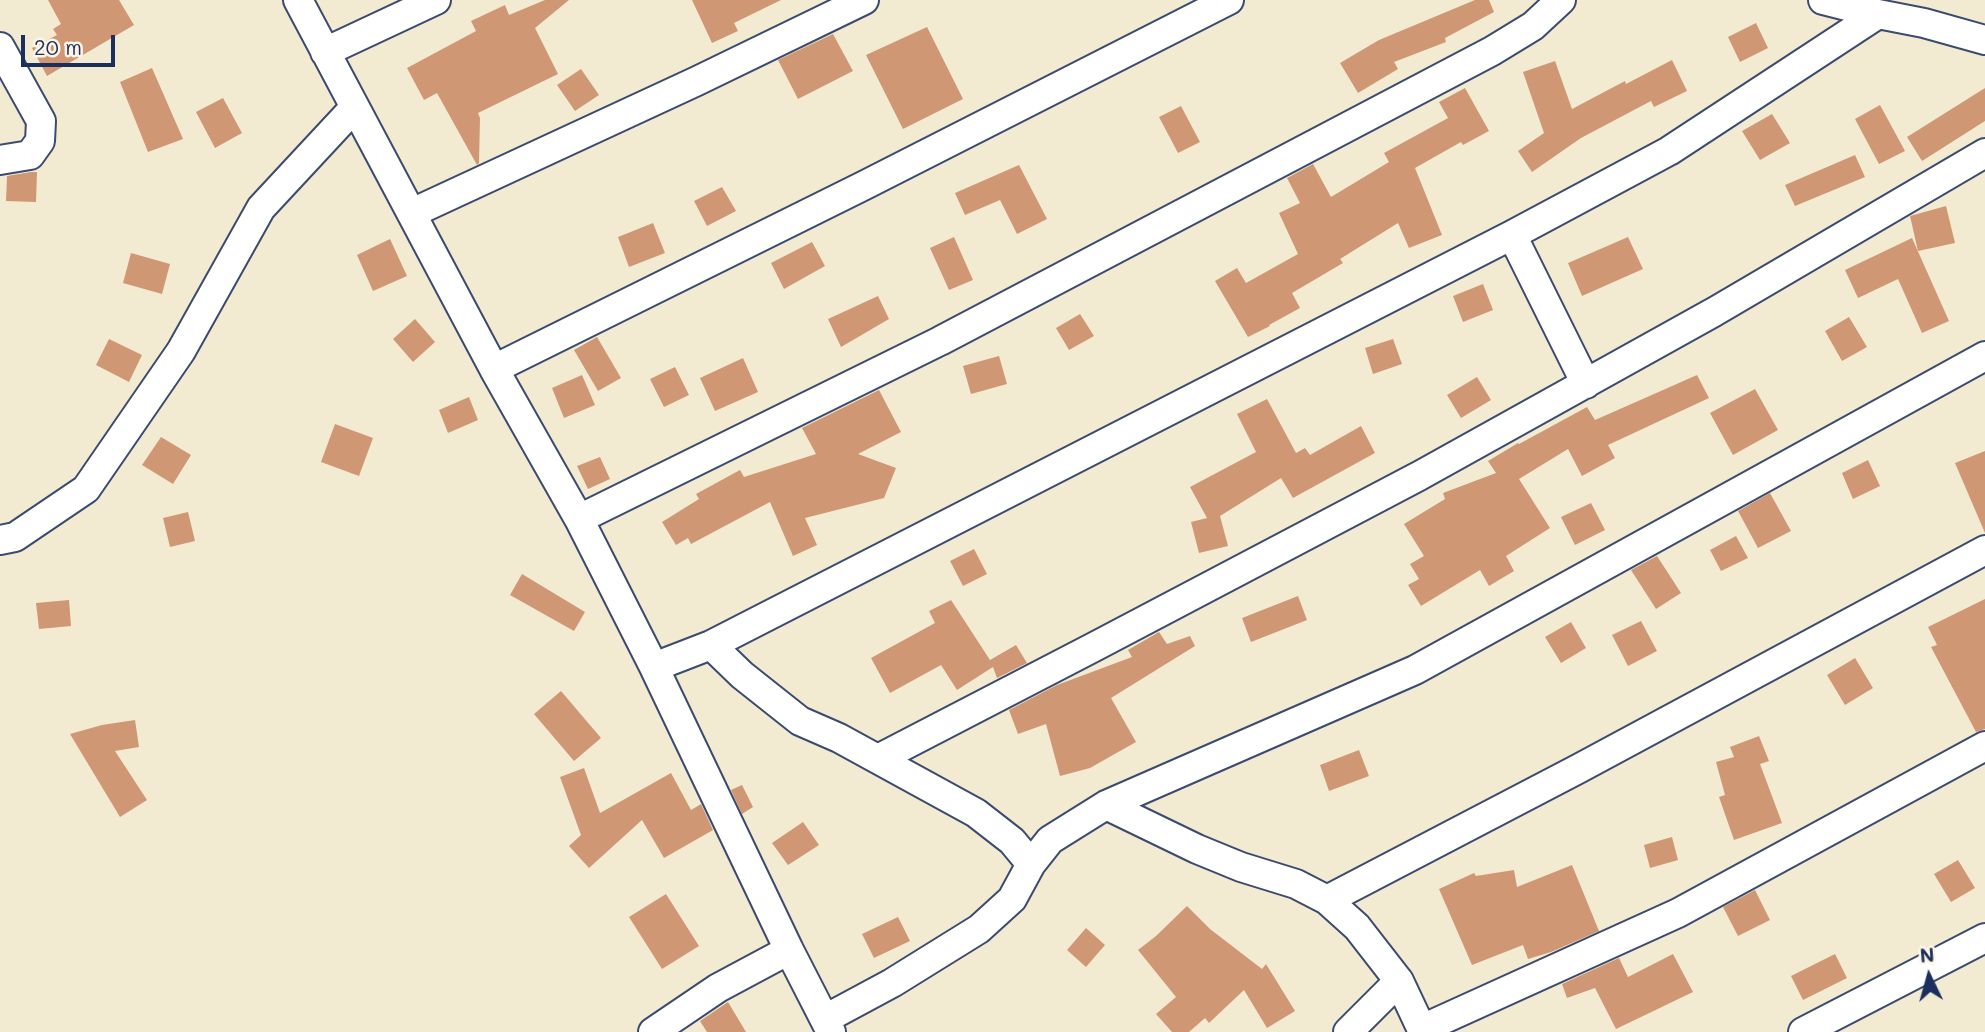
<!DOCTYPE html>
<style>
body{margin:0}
#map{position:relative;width:1985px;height:1032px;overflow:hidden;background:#f2ebd2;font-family:Mali,sans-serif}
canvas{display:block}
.north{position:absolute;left:1894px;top:941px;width:70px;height:70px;-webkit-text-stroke:5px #fcf5e5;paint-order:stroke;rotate:355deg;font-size:19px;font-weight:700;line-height:28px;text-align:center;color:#1b2f5e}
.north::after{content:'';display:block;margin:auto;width:24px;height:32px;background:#1b2f5e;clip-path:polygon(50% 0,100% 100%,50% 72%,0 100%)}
.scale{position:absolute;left:21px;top:35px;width:94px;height:32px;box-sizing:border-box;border:4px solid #1b2f5e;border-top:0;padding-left:9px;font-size:21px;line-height:24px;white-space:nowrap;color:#1b2f5e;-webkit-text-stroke:5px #fcf5e5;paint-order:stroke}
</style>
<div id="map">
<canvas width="1985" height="1032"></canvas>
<div class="north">N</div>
<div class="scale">20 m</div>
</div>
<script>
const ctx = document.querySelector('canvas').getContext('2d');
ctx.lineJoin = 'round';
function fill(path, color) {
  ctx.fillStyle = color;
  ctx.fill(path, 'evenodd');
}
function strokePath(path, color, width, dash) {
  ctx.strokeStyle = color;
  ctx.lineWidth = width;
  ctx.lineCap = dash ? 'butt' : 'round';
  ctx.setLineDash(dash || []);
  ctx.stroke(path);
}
fill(new Path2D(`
 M 48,0 L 119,0 L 134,25 L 47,76 L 32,48 L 57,35 L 53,29 L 61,24 Z
 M 545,0 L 569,0 L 535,28 L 558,74 L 478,113 L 480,118 L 479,163 L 477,165 L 437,93 L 424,100 L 407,68 L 476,31 L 471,21 L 505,5 L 509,15 Z
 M 692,0 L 781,0 L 734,23 L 738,31 L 712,43 Z
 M 1475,0 L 1489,0 L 1494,12 L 1445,38 L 1446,42 L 1394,62 L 1398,69 L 1358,93 L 1340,63 L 1379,40 Z
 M 1756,23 L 1768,48 L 1740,62 L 1728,37 Z
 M 927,27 L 963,99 L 903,129 L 866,55 Z
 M 833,34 L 853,71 L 798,99 L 778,60 Z
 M 1672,60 L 1687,91 L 1654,107 L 1651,101 L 1581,138 L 1532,172 L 1518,151 L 1544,133 L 1523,72 L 1555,61 L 1572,109 L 1625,81 L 1626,84 Z
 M 152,68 L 183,139 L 148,152 L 120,82 Z
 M 581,69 L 599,95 L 575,111 L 557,85 Z
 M 1465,88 L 1489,131 L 1463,145 L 1461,142 L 1415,168 L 1442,235 L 1409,248 L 1398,223 L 1340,259 L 1343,263 L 1292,293 L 1300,308 L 1269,325 L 1270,326 L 1248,337 L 1215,281 L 1237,268 L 1246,283 L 1298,254 L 1279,213 L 1300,203 L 1287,178 L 1313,164 L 1331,197 L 1389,162 L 1384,153 L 1448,118 L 1439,102 Z
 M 1985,88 L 1985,121 L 1922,161 L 1907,137 Z
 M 223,98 L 242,133 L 215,148 L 196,112 Z
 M 1880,105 L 1905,151 L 1879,164 L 1855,119 Z
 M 1181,106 L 1200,142 L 1178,153 L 1159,117 Z
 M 1772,114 L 1790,143 L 1760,160 L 1742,131 Z
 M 1855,155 L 1865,177 L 1795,206 L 1785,185 Z
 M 1019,165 L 1047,219 L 1017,234 L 1000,200 L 965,215 L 955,193 Z
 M 31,172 L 37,172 L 36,202 L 6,201 L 7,176 Z
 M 722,187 L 736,211 L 707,226 L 694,201 Z
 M 1946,206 L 1955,243 L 1918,251 L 1910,216 Z
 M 653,223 L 665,253 L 629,267 L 618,237 Z
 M 954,237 L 973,280 L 949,290 L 930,248 Z
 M 1628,237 L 1643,269 L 1582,296 L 1568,263 Z
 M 1912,238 L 1949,321 L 1922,333 L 1898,279 L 1858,298 L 1845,270 Z
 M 390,239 L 407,276 L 373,291 L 357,255 Z
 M 812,242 L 825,266 L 784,289 L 771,263 Z
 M 131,253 L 170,264 L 162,294 L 123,283 Z
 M 1483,284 L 1493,310 L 1463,322 L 1453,296 Z
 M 878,296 L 889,319 L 841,347 L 828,319 Z
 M 1080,314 L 1094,336 L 1069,350 L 1056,328 Z
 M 1849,317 L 1867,347 L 1842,361 L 1825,331 Z
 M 415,319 L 435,342 L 413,362 L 393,339 Z
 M 597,337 L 621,378 L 598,391 L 574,350 Z
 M 109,339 L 142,355 L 129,382 L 96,365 Z
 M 1393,339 L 1402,364 L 1373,374 L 1365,348 Z
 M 999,356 L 1007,384 L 971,394 L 963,366 Z
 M 743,358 L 758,392 L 715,411 L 700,378 Z
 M 675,367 L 689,395 L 664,407 L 650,379 Z
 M 582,375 L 595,405 L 564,418 L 552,388 Z
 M 1697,375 L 1709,398 L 1608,445 L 1615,458 L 1582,476 L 1568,449 L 1519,479 L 1550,528 L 1506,556 L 1514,571 L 1489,586 L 1480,570 L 1421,606 L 1408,585 L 1419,579 L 1410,564 L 1424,556 L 1404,524 L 1445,499 L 1443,493 L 1496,473 L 1488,461 L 1518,443 L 1519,444 L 1587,407 L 1595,420 Z
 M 1477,377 L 1491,400 L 1461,418 L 1447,395 Z
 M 1755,389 L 1778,430 L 1733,455 L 1710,413 Z
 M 879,390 L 901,432 L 858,454 L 896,468 L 884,498 L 805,518 L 817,545 L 793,556 L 770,502 L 691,544 L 688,538 L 676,545 L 662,522 L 699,499 L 696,494 L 740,470 L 744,477 L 816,454 L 802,428 Z
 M 469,397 L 478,420 L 448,433 L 439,410 Z
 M 1267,399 L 1296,453 L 1305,448 L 1310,455 L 1361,426 L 1375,453 L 1293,498 L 1281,478 L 1220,516 L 1228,546 L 1199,553 L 1191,522 L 1207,518 L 1190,487 L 1256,452 L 1237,414 Z
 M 335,424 L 373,438 L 359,476 L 321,462 Z
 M 161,437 L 191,455 L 173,484 L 142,465 Z
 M 1985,451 L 1985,533 L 1955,463 Z
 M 600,457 L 610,479 L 588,489 L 577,466 Z
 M 1868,460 L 1880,486 L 1853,499 L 1842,473 Z
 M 1770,493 L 1791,531 L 1758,548 L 1738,511 Z
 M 1591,503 L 1605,530 L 1575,545 L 1561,517 Z
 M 188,512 L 195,541 L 170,547 L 163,518 Z
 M 1736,536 L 1748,558 L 1721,571 L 1710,550 Z
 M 974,549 L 987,574 L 963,586 L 950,561 Z
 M 1657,556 L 1681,593 L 1656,609 L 1631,570 Z
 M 522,574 L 585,612 L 574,631 L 510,595 Z
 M 1298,596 L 1307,620 L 1251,642 L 1242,618 Z
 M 1985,599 L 1985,729 L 1976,732 L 1931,647 L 1937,645 L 1928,627 Z
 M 69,600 L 71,626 L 39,629 L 36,603 Z
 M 951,600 L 990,660 L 1016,645 L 1027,663 L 997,678 L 993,667 L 957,690 L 941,665 L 890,693 L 871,658 L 935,623 L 929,611 Z
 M 1641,621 L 1657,651 L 1628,666 L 1612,635 Z
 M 1571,622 L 1586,648 L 1561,663 L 1545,637 Z
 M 1159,632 L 1167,644 L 1190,636 L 1195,646 L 1111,698 L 1136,742 L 1090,768 L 1060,776 L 1046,724 L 1018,734 L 1009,710 L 1057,685 L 1132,657 L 1128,650 Z
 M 1855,658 L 1873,688 L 1845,705 L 1827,675 Z
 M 561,691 L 601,738 L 574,761 L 534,714 Z
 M 135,720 L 139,747 L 115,751 L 147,800 L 120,817 L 70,734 L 102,725 Z
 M 1759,736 L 1769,761 L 1760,764 L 1782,823 L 1734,840 L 1719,797 L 1725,795 L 1716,762 L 1734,757 L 1730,747 Z
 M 1359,750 L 1369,776 L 1329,791 L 1320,765 Z
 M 584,768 L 600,813 L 671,773 L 691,810 L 701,804 L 713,830 L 664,858 L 642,820 L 589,868 L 569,846 L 581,835 L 560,777 Z
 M 742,785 L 753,807 L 742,814 L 731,790 Z
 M 803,822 L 819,845 L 788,865 L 772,843 Z
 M 1672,837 L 1678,860 L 1650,868 L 1644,845 Z
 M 1958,860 L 1975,888 L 1951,902 L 1934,874 Z
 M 1572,865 L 1599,931 L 1551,952 L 1528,959 L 1523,945 L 1472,965 L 1439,889 L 1474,873 L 1476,876 L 1514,870 L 1517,887 Z
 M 1755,890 L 1770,920 L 1738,936 L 1723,907 Z
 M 666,894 L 699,946 L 662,969 L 629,917 Z
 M 1187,906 L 1210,929 L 1262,969 L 1266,964 L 1295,1011 L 1267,1028 L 1244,990 L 1209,1023 L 1205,1018 L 1189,1032 L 1172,1032 L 1156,1014 L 1176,997 L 1138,950 L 1156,936 Z
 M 898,917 L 910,941 L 874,958 L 862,934 Z
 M 1086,928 L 1105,945 L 1086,967 L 1067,950 Z
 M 1673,954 L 1693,992 L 1616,1029 L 1595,988 L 1567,998 L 1562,984 L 1619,958 L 1628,977 Z
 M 1835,954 L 1847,978 L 1803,1000 L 1791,976 Z
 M 728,1002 L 746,1032 L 707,1032 L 700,1021 Z`), '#d09774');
const minor = new Path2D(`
 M 298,0 L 494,369 L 579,519 L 654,667 L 789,950 L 831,1032
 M 1823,0 L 1878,14 L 1924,23 L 1985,40
 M 0,47 L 41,121 L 40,141 L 30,155 L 0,160
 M 325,52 L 436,0
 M 412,213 L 697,81 L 864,0
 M 1512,235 L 1586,384
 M 494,369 L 863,186 L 1229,0
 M 579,519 L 940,341 L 1492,51 L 1533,26 L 1561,0
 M 0,540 L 15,537 L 86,489 L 181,351 L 261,208 L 354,108
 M 711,645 L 742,675 L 800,721 L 839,738 L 976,813 L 1012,841 L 1031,864
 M 654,667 L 711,645 L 1512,235 L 1669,151 L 1878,14
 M 878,759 L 1094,647 L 1419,476 L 1714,312 L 1985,153
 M 1106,805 L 1197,849 L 1241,867 L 1296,884 L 1327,900 L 1357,927 L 1399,981 L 1423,1032
 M 1327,900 L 1578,769 L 1985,550
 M 825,1019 L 892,983 L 979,929 L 1012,899 L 1031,864 L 1050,840 L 1106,805 L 1415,670 L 1985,356
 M 1422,1029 L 1678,913 L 1985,746
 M 653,1032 L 718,988 L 789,950
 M 1348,1032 L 1399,981
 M 1803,1032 L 1985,938`);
strokePath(minor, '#3b4b6f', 32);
strokePath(minor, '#fff', 28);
</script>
